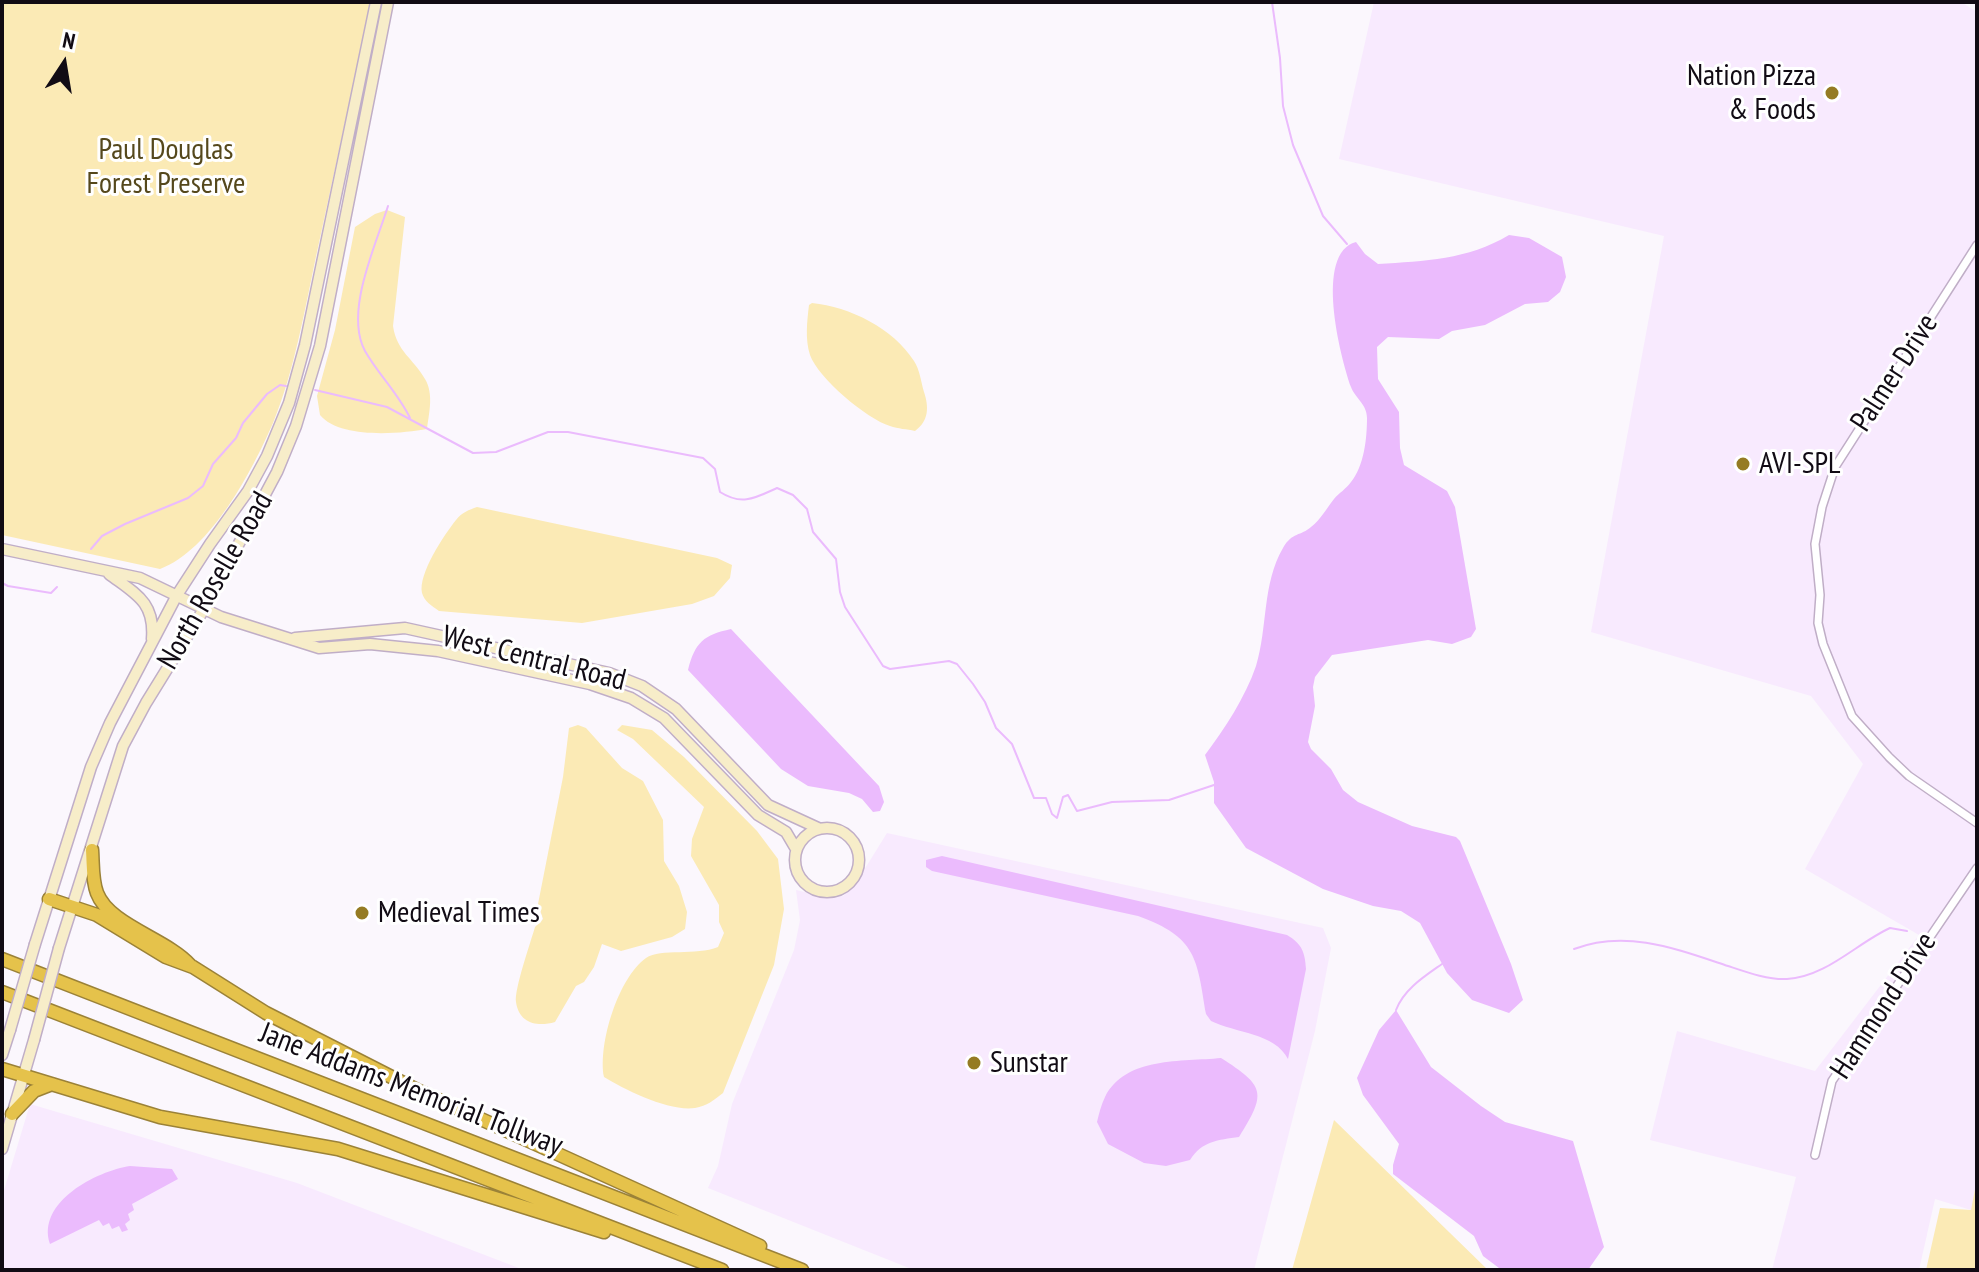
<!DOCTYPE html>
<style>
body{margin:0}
#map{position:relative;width:1979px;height:1272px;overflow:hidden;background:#fbf7fd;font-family:"PT Sans Narrow",sans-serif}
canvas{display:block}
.frame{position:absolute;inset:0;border:4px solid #110b14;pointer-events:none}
.north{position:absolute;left:24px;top:24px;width:80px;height:80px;-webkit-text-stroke:6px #fff;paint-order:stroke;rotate:12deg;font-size:22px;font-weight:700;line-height:32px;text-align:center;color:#110b14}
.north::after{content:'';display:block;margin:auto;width:28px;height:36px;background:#110b14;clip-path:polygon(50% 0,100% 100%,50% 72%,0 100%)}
</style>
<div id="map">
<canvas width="1979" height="1272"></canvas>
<div class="frame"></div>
<div class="north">N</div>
</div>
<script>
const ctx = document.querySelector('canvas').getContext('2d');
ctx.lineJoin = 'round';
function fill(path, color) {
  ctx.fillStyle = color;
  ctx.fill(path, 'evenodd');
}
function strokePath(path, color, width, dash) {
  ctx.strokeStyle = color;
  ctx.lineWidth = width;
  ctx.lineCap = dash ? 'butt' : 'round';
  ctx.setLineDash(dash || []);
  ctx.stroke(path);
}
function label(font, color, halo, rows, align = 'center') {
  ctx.font = font + ' "PT Sans Narrow",sans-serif';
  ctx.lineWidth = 6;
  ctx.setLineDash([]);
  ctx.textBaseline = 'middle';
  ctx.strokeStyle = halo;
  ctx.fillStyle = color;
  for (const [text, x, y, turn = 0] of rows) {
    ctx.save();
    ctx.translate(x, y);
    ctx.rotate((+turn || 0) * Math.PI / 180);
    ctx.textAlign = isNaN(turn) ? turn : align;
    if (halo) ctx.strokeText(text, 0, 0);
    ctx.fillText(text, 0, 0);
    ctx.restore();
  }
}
fill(new Path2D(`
 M 1374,2 L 1961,2 L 1977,12 L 1977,1270 L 1971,1210 L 1935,1199 L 1919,1270 L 1772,1270 L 1796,1177 L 1650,1140 L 1677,1031 L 1815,1071 L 1919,935 L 1805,869 L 1863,764 L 1811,696 L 1591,632 L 1664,236 L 1339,159 Z
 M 887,833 L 1323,928 L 1331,948 L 1315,1031 L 1254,1270 L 914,1270 L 708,1188 L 718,1166 L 732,1104 L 794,950 L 800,920 L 796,890 L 830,898 L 843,896 L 856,883 Z
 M 30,1104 L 297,1183 L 524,1270 L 2,1270 L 2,1197 Z`), '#f8eafe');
fill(new Path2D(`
 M 2,2 L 371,2 C 353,85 335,169 317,252 C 305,308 295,369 273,423 C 252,471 211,550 160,569 L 2,535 Z
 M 387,210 L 405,217 L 393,326 C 397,352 413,358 425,379 C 434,394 429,413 427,429 C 399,434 340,439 320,415 L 317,396 L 335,330 L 355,227 L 375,214 Z
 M 812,303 C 850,307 893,328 914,361 C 920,370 921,382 924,392 C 929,407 929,421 915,431 C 907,429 898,429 890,426 C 867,419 818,378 810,355 C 805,339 807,322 809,305 Z
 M 477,507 L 717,558 L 732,565 L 730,578 L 714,596 L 692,604 L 582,623 L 439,611 C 432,606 424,601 422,593 C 418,574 444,535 456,520 C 462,512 469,510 477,507 Z
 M 578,725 L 586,728 L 622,768 L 643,781 L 663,820 L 664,861 L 679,886 L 687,912 L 685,929 L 672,937 L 621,951 L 602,944 L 594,967 L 584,982 L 576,986 L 555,1022 C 538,1027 519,1024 516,1002 C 514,990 531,941 535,927 L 543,919 L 538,904 L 563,777 L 569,728 Z
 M 622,725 L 652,730 L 684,757 L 757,831 L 778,859 L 784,909 L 774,965 L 723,1093 C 714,1100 707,1106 695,1108 C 670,1112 625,1090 604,1077 C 598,1044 618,978 646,958 C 661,948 696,956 718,947 L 724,933 L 719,922 L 719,905 L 691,856 L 692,839 L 704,807 L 633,739 L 617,730 Z
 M 1334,1120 L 1488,1270 L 1292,1270 Z
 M 1977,1179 L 1977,1270 L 1926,1270 L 1940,1208 L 1971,1210 Z`), '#fbeab5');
fill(new Path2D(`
 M 1509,235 L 1529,238 L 1562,257 L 1566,277 L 1560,292 L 1548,302 L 1525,304 L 1485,325 L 1452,331 L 1439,339 L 1388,337 L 1377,347 L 1378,379 L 1399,412 L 1400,448 L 1404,465 L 1447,491 L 1455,507 L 1476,629 L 1471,637 L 1452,644 L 1428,640 L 1332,655 L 1315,677 L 1313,687 L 1315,706 L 1308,742 L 1311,749 L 1331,769 L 1343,790 L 1358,802 L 1412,826 L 1456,837 L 1460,841 L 1511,964 L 1523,1000 L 1509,1013 L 1472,1000 L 1447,973 L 1420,923 L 1401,911 L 1373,906 L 1323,889 L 1246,848 L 1214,803 L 1214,782 L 1205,755 C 1225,728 1245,698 1256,666 C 1268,627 1262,584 1283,548 C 1292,532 1301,536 1311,527 C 1321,519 1326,509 1334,499 C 1339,493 1346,489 1351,482 C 1364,466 1367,439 1367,418 C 1367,404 1355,398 1351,387 C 1340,356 1314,253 1356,242 L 1365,254 L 1378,264 C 1425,261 1467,260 1509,235 Z
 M 731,629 L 879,786 L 884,802 L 880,811 L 873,812 L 862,799 L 849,793 L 808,786 L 781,769 L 688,670 C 695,642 704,635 731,629 Z
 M 942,856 L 1287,935 C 1302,944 1305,952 1306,969 L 1288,1059 C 1275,1033 1235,1033 1211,1021 L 1206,1014 C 1197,959 1197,937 1138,916 L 932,871 L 926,867 L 926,860 Z
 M 1396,1010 L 1431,1067 L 1481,1106 L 1505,1122 L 1573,1141 L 1604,1247 L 1588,1270 L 1499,1268 L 1483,1256 L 1474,1236 L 1393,1174 L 1393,1165 L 1399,1144 L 1363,1095 L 1357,1078 L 1379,1030 Z
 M 1221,1058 C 1265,1086 1267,1093 1239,1137 C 1218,1140 1202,1141 1190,1160 L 1166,1166 L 1144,1163 L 1108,1144 L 1097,1122 C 1099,1114 1101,1105 1105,1097 C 1126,1056 1182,1062 1221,1058 Z
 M 130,1166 L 172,1169 L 178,1179 L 132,1204 L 134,1210 L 128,1214 L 130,1220 L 125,1224 L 128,1230 L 122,1232 L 119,1226 L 112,1229 L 109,1223 L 103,1226 L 99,1220 L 50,1244 C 36,1202 97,1171 130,1166 Z`), '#ebbbfd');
strokePath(new Path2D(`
 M 1272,2 L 1280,58 L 1283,106 L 1293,145 L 1323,216 L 1347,244
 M 388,206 C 376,245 344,312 365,351 C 378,374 398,393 410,418
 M 315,390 L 387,407 L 473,453 L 496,452 L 548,432 L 568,432 L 703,458 L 715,469 L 720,492 C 742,506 755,498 777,488 L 793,495 L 807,509 L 813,532 L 836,559 L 840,592 L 845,607 L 883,666 L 890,669 L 949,661 L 957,664 L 973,684 L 985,702 L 996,728 L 1012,744 L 1034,798 L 1046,798 L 1052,814 L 1057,818 L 1063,797 L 1068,795 L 1077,811 L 1112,802 L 1169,800 L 1214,785
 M 91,549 L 102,536 L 125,524 L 188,498 L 203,486 L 213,464 L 236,438 L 243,423 L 267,394 L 280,385 L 286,386
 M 2,583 L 8,586 L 51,593 L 57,587
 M 1574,949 C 1626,929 1677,949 1728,966 C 1746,972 1768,980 1787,979 C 1826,977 1857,943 1890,928 L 1907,931
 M 1396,1010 C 1404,989 1425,976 1442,964`), '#ebbbfd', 2);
const street = new Path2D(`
 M 1977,245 L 1835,467 L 1822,507 L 1815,544 L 1820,595 L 1818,623 L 1823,644 L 1852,716 L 1889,757 L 1909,776 L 1977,823
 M 1815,1155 L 1832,1081 L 1977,868`);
const secondary = new Path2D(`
 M 2,549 L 140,578 L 221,617 L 319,648 L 370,644 L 438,651 L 590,684 L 631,698 L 664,718 L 758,815 L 786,832 L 796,849
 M 109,574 C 136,594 155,602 152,639
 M 295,638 L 405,628 L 609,673 L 642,686 L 676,709 L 768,805 L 818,828
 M795 860a32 32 0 1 1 64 0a32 32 0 1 1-64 0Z
 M 35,944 L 91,767 L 110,723 L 177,595 L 210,544 L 248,491 L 267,456 L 289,403 L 305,345 L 376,2
 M 59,948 L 123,746 L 146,703 L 204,609 L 277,472 L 296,426 L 320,346 L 388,2
 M 2,1055 L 10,1030
 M 2,1149 L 34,1040`);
const highway = new Path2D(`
 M 92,850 C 93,864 92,880 97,893 C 109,925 167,939 190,965
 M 49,899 L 97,915 L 166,957 L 193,967 L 266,1013 L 417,1090 L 760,1246
 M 2,959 L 802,1270
 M 2,992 L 722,1270
 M 2,1069 L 160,1117 L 338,1149 L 604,1232
 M 12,1114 L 34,1091 L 52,1084`);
strokePath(street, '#c0aec7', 10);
strokePath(secondary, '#c0aec7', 13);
strokePath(highway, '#9b8238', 15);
strokePath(street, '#fff', 7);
strokePath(secondary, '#f7edc9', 10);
strokePath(highway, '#e5c24b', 12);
const secondaryBridge = new Path2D(`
 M 10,1030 L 35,944
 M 34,1040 L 59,948`);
strokePath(secondaryBridge, '#c0aec7', 13, []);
strokePath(secondaryBridge, '#f7edc9', 10);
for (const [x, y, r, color] of [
 [1832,93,8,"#957b23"],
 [1743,464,8,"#957b23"],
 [362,913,8,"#957b23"],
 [974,1063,8,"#957b23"]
]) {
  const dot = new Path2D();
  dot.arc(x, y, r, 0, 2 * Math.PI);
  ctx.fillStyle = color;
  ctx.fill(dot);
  strokePath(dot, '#fff', 3);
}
label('30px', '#110b14', '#fff', [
 ["Nation Pizza",1816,76,"right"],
 ["& Foods",1816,110,"right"],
 ["AVI-SPL",1759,464],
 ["Medieval Times",378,913],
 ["Sunstar",990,1063]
], 'left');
label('30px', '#55481c', '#fff', [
 ["Paul Douglas",166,150],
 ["Forest Preserve",166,184]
]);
label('30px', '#110b14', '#fff', [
 ["Palmer Drive",1895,373,-57],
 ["North Roselle Road",216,581,-60],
 ["West Central Road",534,659,14],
 ["Hammond Drive",1884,1006,-57],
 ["Jane Addams Memorial Tollway",411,1090,21]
]);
</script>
